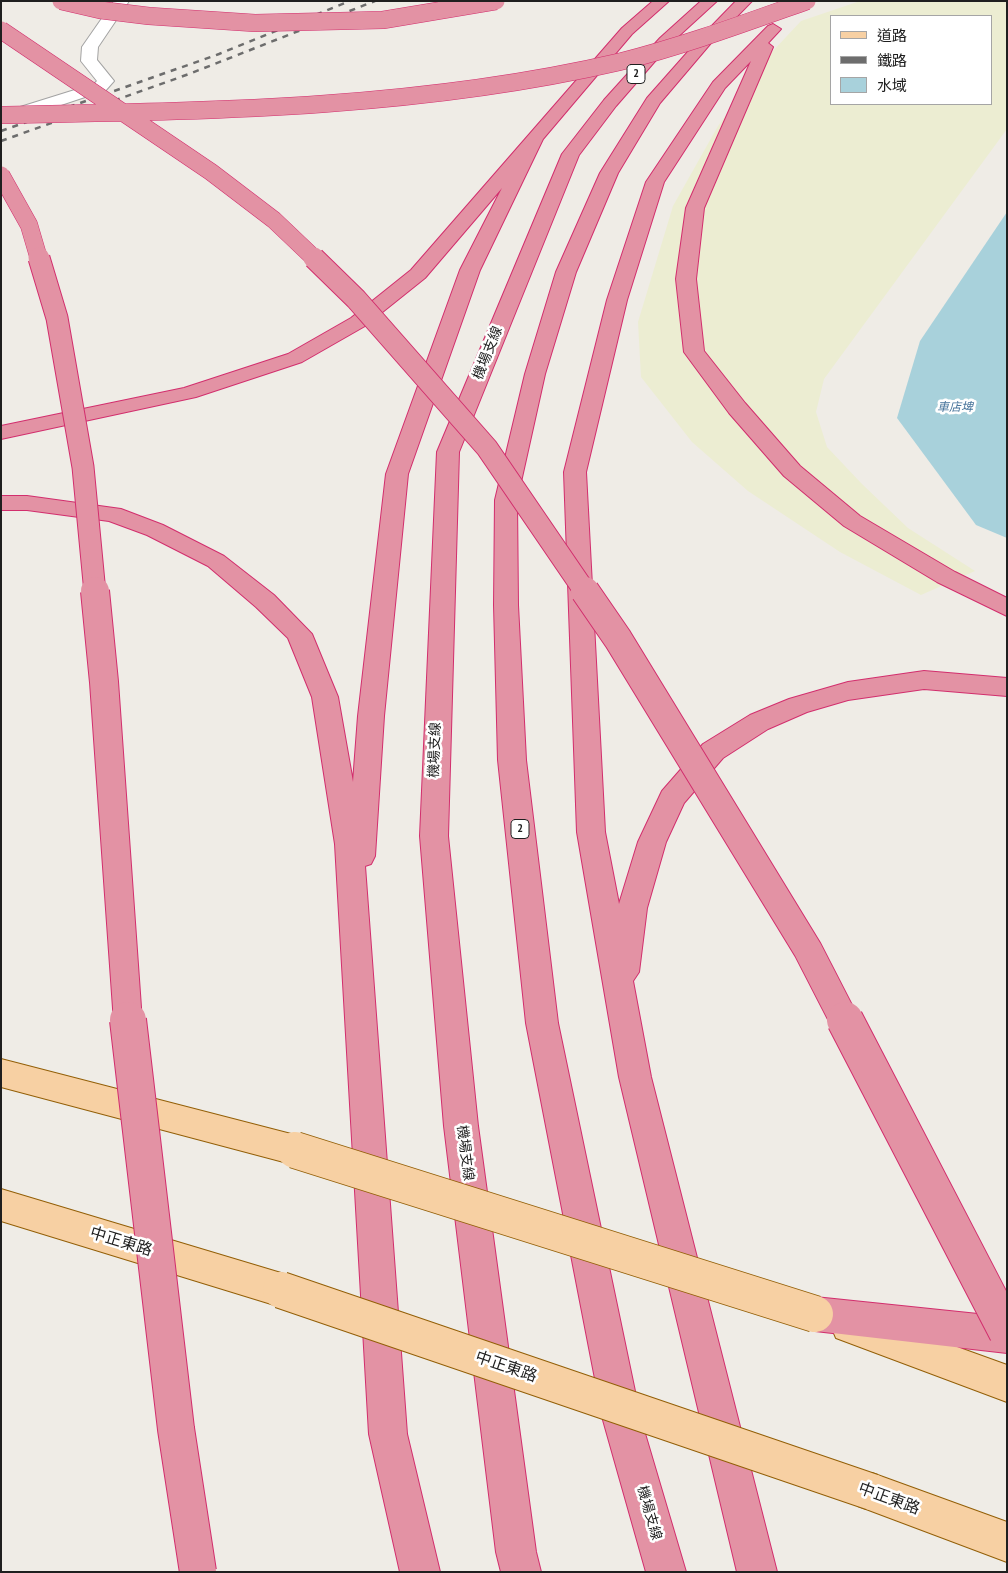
<!DOCTYPE html>
<meta charset="utf-8">
<style>
body{margin:0}
#map{position:relative;width:1008px;height:1573px;overflow:hidden;background:#efece6;font-family:"PT Sans Narrow","Noto Sans TC",sans-serif}
canvas{display:block}
.frame{position:absolute;inset:0;border:2px solid #1f1f1f;pointer-events:none}
.legend{position:absolute;left:830px;top:15px;width:162px;height:90px;box-sizing:border-box;background:#fff;border:1px solid #a5a5a5;margin:0;padding:6px 9px;list-style:none;font-size:15px;color:#1f1f1f}
.legend li{display:flex;align-items:center;gap:10px;height:25px}
.legend b{width:25px;border:1px solid #a5a5a5}
</style>
<div id="map">
<canvas width="1008" height="1573"></canvas>
<div class="frame"></div>
<ul class="legend">
<li><b style="height:6px;background:#f7d0a3"></b>道路</li>
<li><b style="height:6px;background:#6d6d6d"></b>鐵路</li>
<li><b style="height:14px;background:#a8d1db"></b>水域</li>
</ul>
</div>
<script>
const ctx = document.querySelector('canvas').getContext('2d');
ctx.lineJoin = 'round';
function fill(path, color) {
  ctx.fillStyle = color;
  ctx.fill(path, 'evenodd');
}
function strokePath(path, color, width, dash) {
  ctx.strokeStyle = color;
  ctx.lineWidth = width;
  ctx.lineCap = dash ? 'butt' : 'round';
  ctx.setLineDash(dash || []);
  ctx.stroke(path);
}
function label(font, color, halo, rows, align = 'center') {
  ctx.font = font + ' "PT Sans Narrow","Noto Sans TC",sans-serif';
  ctx.lineWidth = 5;
  ctx.setLineDash([]);
  ctx.textBaseline = 'middle';
  ctx.strokeStyle = halo;
  ctx.fillStyle = color;
  for (const [text, x, y, turn = 0] of rows) {
    ctx.save();
    ctx.translate(x, y);
    ctx.rotate((+turn || 0) * Math.PI / 180);
    ctx.textAlign = isNaN(turn) ? turn : align;
    if (halo) ctx.strokeText(text, 0, 0);
    ctx.fillText(text, 0, 0);
    ctx.restore();
  }
}
fill(new Path2D(`
 M 860,1 L 1007,1 L 1007,129 L 824,379 L 816,412 L 827,447 L 862,484 L 908,528 L 975,571 L 921,595 L 840,552 L 748,491 L 692,442 L 641,377 L 638,322 L 654,269 L 673,206 L 718,126 L 772,52 L 801,21 ZM 832,16 L 992,16 L 992,104 L 832,104 Z`), '#ecedd2');
fill(new Path2D(`
 M 1007,212 L 1007,538 L 976,525 L 897,418 L 920,341 Z`), '#a8d1db');
const minor = new Path2D(`
 M 114,1 L 129,1 L 98,47 L 97,60 L 114,81 L 106,90 L 13,121 L 1,121 L 1,113 L 94,84 L 97,81 L 81,61 L 82,47 Z`);
const major = new Path2D(`
 M 1,1059 L 295,1135 L 307,1139 L 312,1150 L 307,1161 L 295,1165 L 1,1087 Z
 M 1,1189 L 281,1273 L 294,1278 L 299,1290 L 294,1302 L 281,1307 L 1,1221 Z
 M 849,1308 L 1007,1365 L 1007,1402 L 836,1338 L 831,1326 L 836,1314 Z
 M 872,1473 L 1007,1522 L 1007,1562 L 858,1506 L 853,1492 L 858,1478 Z`);
const highway = new Path2D(`
 M 653,1 L 669,1 L 632,34 L 543,139 L 480,270 L 408,474 L 384,716 L 375,856 L 371,864 L 365,866 L 407,1434 L 440,1572 L 400,1572 L 369,1434 L 335,844 L 312,697 L 288,638 L 256,607 L 208,566 L 147,535 L 109,521 L 27,510 L 1,510 L 1,496 L 27,496 L 121,509 L 163,525 L 224,556 L 274,595 L 312,634 L 338,697 L 353,782 L 358,716 L 386,474 L 460,270 L 502,188 L 425,278 L 365,326 L 302,362 L 196,397 L 1,439 L 1,426 L 184,388 L 288,354 L 351,318 L 411,270 L 622,28 Z
 M 701,1 L 717,1 L 670,44 L 616,106 L 579,155 L 459,452 L 448,836 L 478,1126 L 536,1552 L 541,1572 L 501,1572 L 496,1552 L 444,1126 L 420,836 L 437,452 L 562,154 L 604,100 L 660,38 Z
 M 736,1 L 752,1 L 711,43 L 660,103 L 618,173 L 576,272 L 545,374 L 517,500 L 518,605 L 526,760 L 558,1023 L 641,1420 L 686,1572 L 646,1572 L 603,1420 L 526,1023 L 498,760 L 494,605 L 495,500 L 525,374 L 556,272 L 600,173 L 647,98 L 701,37 Z
 M 773,24 L 781,29 L 768,43 L 773,47 L 704,208 L 696,279 L 704,351 L 745,403 L 800,466 L 860,516 L 955,572 L 1007,598 L 1007,616 L 937,582 L 844,526 L 784,476 L 729,413 L 684,352 L 676,279 L 686,208 L 751,61 L 725,88 L 664,182 L 627,300 L 586,472 L 605,832 L 619,904 L 638,842 L 662,791 L 703,744 L 750,715 L 789,699 L 848,682 L 924,671 L 1007,678 L 1007,696 L 924,689 L 848,700 L 807,712 L 768,729 L 723,758 L 684,803 L 666,842 L 647,908 L 639,972 L 633,981 L 651,1077 L 777,1572 L 737,1572 L 619,1077 L 577,832 L 564,472 L 607,300 L 646,182 L 713,82 L 768,26 Z
 M 815,1297 L 1007,1317 L 1007,1353 L 815,1331 L 802,1326 L 797,1314 L 802,1302 Z`);
strokePath(minor, '#a3a3a3', 2);
strokePath(major, '#935f07', 2);
strokePath(highway, '#d22e6d', 2);
fill(minor, '#fff');
fill(major, '#f7d0a3');
fill(highway, '#e392a4');
strokePath(new Path2D(`
 M 1,131 L 219,54 L 350,1
 M 1,141 L 189,74 L 375,1`), '#6d6d6d', 2.5, [6, 6]);
const majorBridge = new Path2D(`
 M 295,1150 L 815,1314
 M 281,1290 L 872,1492`);
const highwayBridgeFar3 = new Path2D(`
 M 61,1 L 100,10 L 149,16 L 255,23 L 383,20 L 496,1
 M 1,30 L 211,172 L 274,220 L 315,259
 M 1,115 C 208,111 416,109 619,62 C 683,46 745,23 807,1
 M 1,175 L 29,225 L 39,259`);
const highwayBridgeFar2 = new Path2D(`
 M 39,258 L 57,318 L 83,467 L 95,593
 M 314,258 L 356,299 L 487,448 L 586,593`);
const highwayBridgeFar1 = new Path2D(`
 M 95,591 L 104,682 L 128,1022
 M 585,591 L 618,639 L 808,950 L 845,1022`);
const highwayBridge = new Path2D(`
 M 128,1020 L 176,1429 L 198,1572
 M 845,1020 L 1007,1332`);
strokePath(majorBridge, '#935f07', 38, []);
strokePath(highwayBridgeFar3, '#d22e6d', 18, []);
strokePath(highwayBridgeFar2, '#d22e6d', 23, []);
strokePath(highwayBridgeFar1, '#d22e6d', 30, []);
strokePath(highwayBridge, '#d22e6d', 38, []);
strokePath(majorBridge, '#f7d0a3', 36);
strokePath(highwayBridgeFar3, '#e392a4', 17);
strokePath(highwayBridgeFar2, '#e392a4', 21);
strokePath(highwayBridgeFar1, '#e392a4', 28);
strokePath(highwayBridge, '#e392a4', 36);
for (const [x, y, w] of [
 [636,74,18],
 [520,829,18]
]) {
  const box = new Path2D();
  box.roundRect(x - w / 2, y - 9.5, w, 19, 4);
  ctx.fillStyle = '#fff';
  ctx.fill(box);
  strokePath(box, '#1f1f1f', 1);
}
label('bold 12px', '#1f1f1f', null, [
 ["2",636,74],
 ["2",520,829]
]);
label('italic 12px', '#4a769c', '#fff', [
 ["車店埤",955,408]
]);
label('14px', '#1f1f1f', '#fff', [
 ["機場支線",488,353,-68],
 ["機場支線",435,750,-88],
 ["機場支線",465,1153,83],
 ["機場支線",649,1513,74]
]);
label('16px', '#1f1f1f', '#fff', [
 ["中正東路",121,1242,17],
 ["中正東路",506,1367,19],
 ["中正東路",889,1499,20]
]);
</script>
